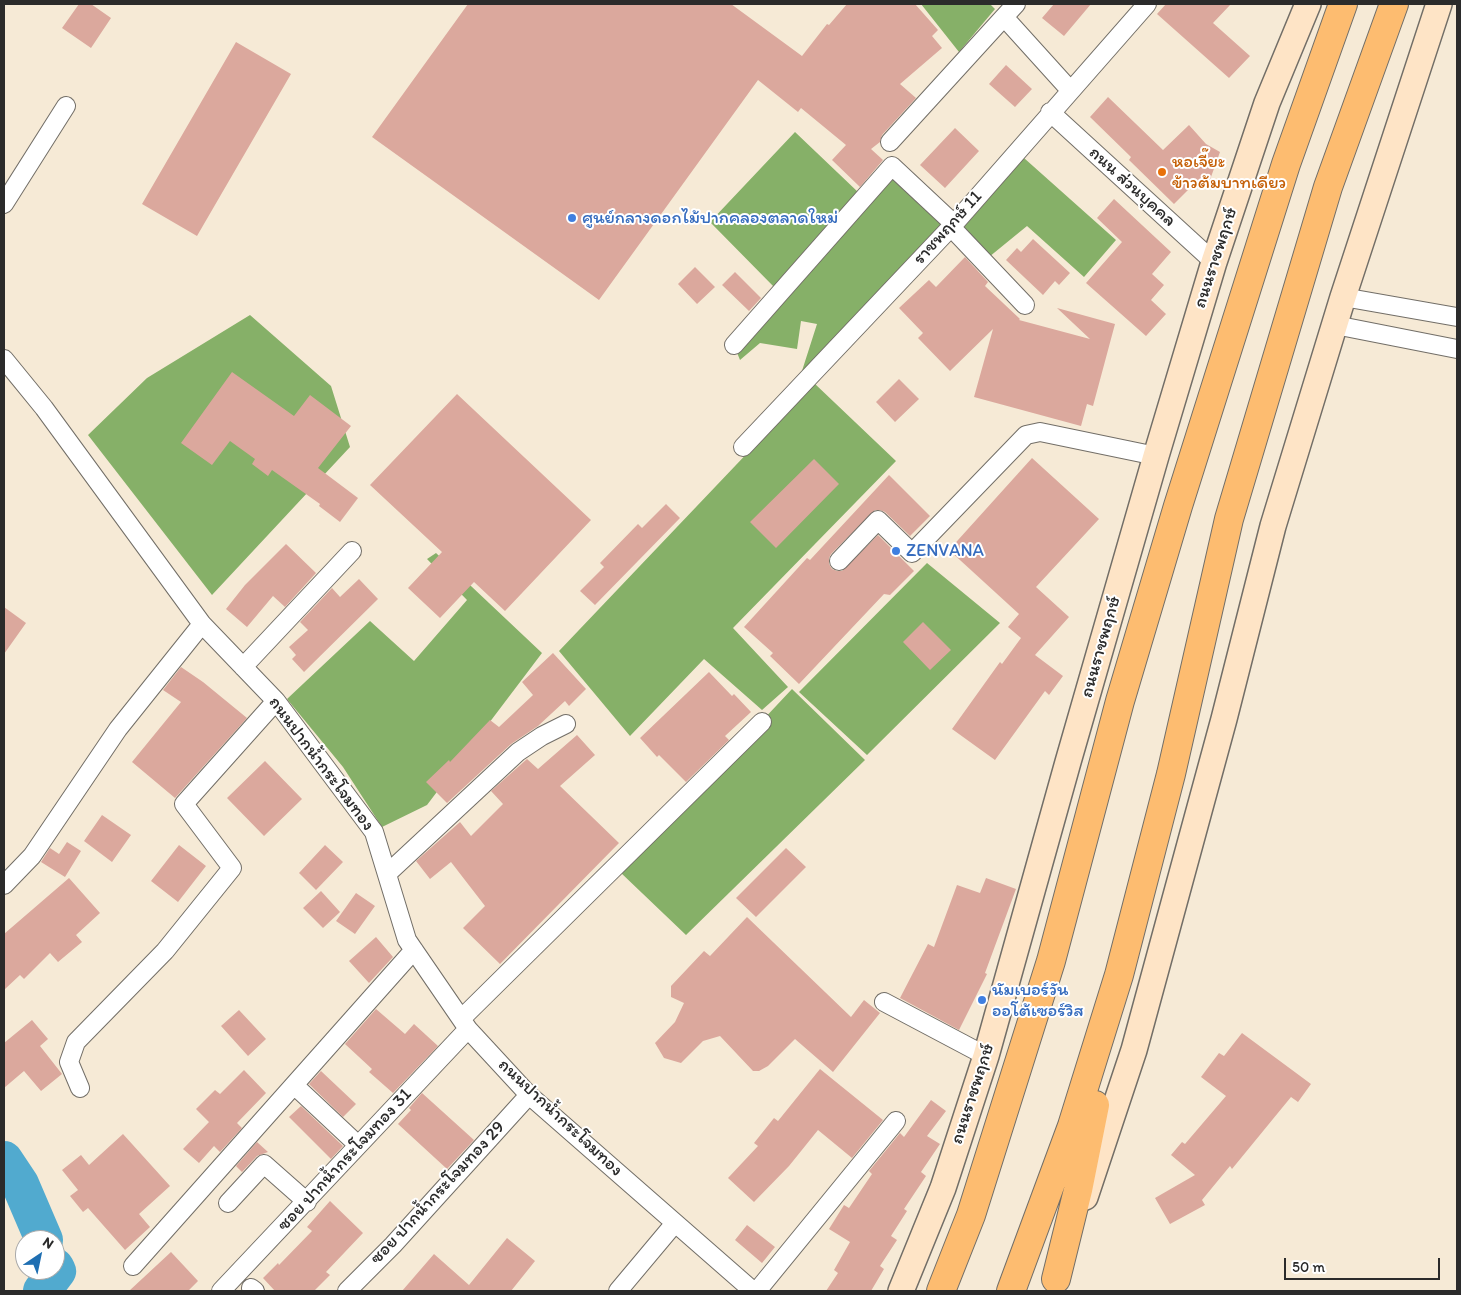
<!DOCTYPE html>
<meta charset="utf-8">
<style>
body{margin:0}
#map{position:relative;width:1461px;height:1295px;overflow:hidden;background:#f6ead6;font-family:Itim,sans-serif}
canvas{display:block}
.frame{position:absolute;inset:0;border:5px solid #2b2b2b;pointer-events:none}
.north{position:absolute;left:15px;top:1230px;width:50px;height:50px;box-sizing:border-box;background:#fff;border:1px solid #aaa;border-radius:50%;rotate:34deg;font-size:14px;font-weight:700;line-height:20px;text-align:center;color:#2b2b2b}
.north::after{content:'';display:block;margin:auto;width:18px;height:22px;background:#1f6fb2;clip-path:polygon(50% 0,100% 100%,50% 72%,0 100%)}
.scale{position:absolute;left:1284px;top:1258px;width:156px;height:22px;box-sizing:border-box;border:2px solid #2b2b2b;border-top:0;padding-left:6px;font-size:15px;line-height:18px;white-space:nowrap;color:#2b2b2b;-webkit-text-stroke:4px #fff;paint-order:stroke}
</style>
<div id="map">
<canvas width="1461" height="1295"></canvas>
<div class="frame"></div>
<div class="north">N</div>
<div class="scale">50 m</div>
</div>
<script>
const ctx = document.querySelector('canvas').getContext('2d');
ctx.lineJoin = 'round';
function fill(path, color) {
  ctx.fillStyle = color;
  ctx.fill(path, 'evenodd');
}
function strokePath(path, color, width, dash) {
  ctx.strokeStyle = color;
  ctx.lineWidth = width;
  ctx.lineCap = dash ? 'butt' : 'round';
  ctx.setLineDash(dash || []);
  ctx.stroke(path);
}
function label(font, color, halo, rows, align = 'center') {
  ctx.font = font + ' Itim,"Playpen Sans Thai",sans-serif';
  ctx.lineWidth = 4;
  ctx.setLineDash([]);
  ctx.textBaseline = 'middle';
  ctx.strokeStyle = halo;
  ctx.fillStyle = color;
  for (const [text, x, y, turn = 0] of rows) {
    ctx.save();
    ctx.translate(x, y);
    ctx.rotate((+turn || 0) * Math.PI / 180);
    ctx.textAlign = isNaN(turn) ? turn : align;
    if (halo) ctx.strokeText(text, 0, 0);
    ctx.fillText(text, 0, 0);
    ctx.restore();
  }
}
fill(new Path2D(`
 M 921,4 L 990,4 L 995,9 L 959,52 Z
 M 795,132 L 859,193 L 775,288 L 710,222 Z
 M 1024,158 L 1116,240 L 1084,277 L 1027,226 L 989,257 L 963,228 Z
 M 891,177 L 944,223 L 801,374 L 817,324 L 801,321 L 797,349 L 760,343 L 740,360 L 734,345 Z
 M 250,315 L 331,386 L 350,447 L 212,595 L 88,435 L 147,378 Z
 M 814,383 L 896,461 L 733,628 L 788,687 L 762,710 L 704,659 L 630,736 L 559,651 Z
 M 436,553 L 542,653 L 427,805 L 382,827 L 343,767 L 287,699 L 370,621 L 414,661 L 467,600 L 427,559 Z
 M 927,563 L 1000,623 L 867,755 L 799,692 Z
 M 792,689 L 865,760 L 686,935 L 620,872 Z`), '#86b068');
strokePath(new Path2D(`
 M 4,1160 L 20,1184 L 44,1240
 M 42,1291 L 57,1271 L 55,1267`), '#51aacf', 38);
fill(new Path2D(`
 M 79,4 L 91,4 L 111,18 L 91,48 L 62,28 Z
 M 468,4 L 731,4 L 802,56 L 827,24 L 829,25 L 847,4 L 915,4 L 938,30 L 932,36 L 942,48 L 900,84 L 916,98 L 882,135 L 880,142 L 871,149 L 883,160 L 860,187 L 832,160 L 846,145 L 801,108 L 798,112 L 758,80 L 599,300 L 372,137 Z
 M 1054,4 L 1091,4 L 1064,36 L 1042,18 Z
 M 1166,4 L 1231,4 L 1213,23 L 1250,56 L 1229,78 L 1157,14 Z
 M 236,42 L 291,74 L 197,236 L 142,204 Z
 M 1006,65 L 1032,89 L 1015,107 L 989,84 Z
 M 1108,97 L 1163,150 L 1189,125 L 1206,144 L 1220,152 L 1207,188 L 1197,181 L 1174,204 L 1129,160 L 1131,157 L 1090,117 Z
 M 955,128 L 979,151 L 945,188 L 920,165 Z
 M 1114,199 L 1171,252 L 1152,274 L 1164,285 L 1151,300 L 1166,314 L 1146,336 L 1086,283 L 1122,242 L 1097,218 Z
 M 1033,239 L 1070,273 L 1059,285 L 1055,281 L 1043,295 L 1006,260 L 1017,248 L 1021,252 Z
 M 965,257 L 988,282 L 985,286 L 1020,319 L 1019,320 L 1090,339 L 1057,308 L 1115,324 L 1093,406 L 1087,404 L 1081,426 L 974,397 L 993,329 L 950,371 L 918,338 L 923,333 L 899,308 L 929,280 L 936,287 Z
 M 695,267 L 715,287 L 697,304 L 678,284 Z
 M 735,272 L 761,298 L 749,311 L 722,285 Z
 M 232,372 L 294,416 L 310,395 L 351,426 L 318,468 L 358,498 L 340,522 L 319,506 L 320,504 L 272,470 L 268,476 L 252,464 L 255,459 L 230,441 L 212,465 L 181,443 Z
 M 899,379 L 919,399 L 895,422 L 876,402 Z
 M 457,394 L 591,520 L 505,611 L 474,582 L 440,618 L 408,588 L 442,552 L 370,485 Z
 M 1032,458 L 1099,519 L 1036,587 L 1069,617 L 1035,655 L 1063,676 L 1049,695 L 1045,691 L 995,760 L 952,729 L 1000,662 L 1002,664 L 1021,638 L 1008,627 L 1019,614 L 949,550 Z
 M 814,459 L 839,484 L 776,548 L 750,522 Z
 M 889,475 L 930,516 L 910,536 L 885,512 L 880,510 L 875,510 L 831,554 L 829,558 L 829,564 L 832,569 L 837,571 L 842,571 L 878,535 L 914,571 L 890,595 L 884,594 L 799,684 L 770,656 L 773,653 L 744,627 L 807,558 L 810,560 Z
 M 666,504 L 680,518 L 595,605 L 580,591 L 604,567 L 600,563 L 638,524 L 642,528 Z
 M 286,544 L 316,573 L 285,607 L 273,596 L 247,627 L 226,609 L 245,585 Z
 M 359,579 L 378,599 L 304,672 L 292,659 L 296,655 L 289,647 L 308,630 L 300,622 L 332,588 L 340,597 Z
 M 4,607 L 26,623 L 4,654 Z
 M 923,622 L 951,650 L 930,670 L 903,642 Z
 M 553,653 L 586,689 L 569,706 L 565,701 L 538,726 L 511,744 L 447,803 L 426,782 L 449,760 L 450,762 L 490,720 L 499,727 L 533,695 L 522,682 Z
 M 181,667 L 203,682 L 247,718 L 175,798 L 132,762 L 181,702 L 163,690 Z
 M 709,672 L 732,696 L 734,694 L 751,712 L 725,736 L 729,740 L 686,782 L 659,755 L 657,757 L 640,738 Z
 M 577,735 L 595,755 L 560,786 L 619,843 L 500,964 L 463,928 L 485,906 L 451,862 L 430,879 L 416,861 L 460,822 L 471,836 L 503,804 L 491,791 L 527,759 L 538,769 Z
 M 265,761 L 302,799 L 264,836 L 227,798 Z
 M 102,815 L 131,835 L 112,862 L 84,841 Z
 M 67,842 L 81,851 L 65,877 L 41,862 L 50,848 L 59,854 Z
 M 179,845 L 206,866 L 178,902 L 151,881 Z
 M 325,845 L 343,862 L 316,890 L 299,873 Z
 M 786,848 L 806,867 L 756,917 L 736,898 Z
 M 69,878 L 100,913 L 76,935 L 82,942 L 58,962 L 50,953 L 24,979 L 20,975 L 4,990 L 4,934 Z
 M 986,878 L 1016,889 L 985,973 L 987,974 L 959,1030 L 900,998 L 928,944 L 934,947 L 957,885 L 980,893 Z
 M 321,891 L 340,912 L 323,928 L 303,908 Z
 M 356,893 L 375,906 L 355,934 L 336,921 Z
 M 747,917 L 851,1017 L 864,1000 L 880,1013 L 833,1072 L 795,1039 L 768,1066 L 759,1071 L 753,1071 L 720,1036 L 703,1041 L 681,1063 L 664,1058 L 655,1043 L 675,1022 L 684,1003 L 671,997 L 671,986 L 704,951 L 710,956 Z
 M 376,937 L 393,957 L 369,983 L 349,961 Z
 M 376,1009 L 405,1034 L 414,1024 L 438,1046 L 393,1093 L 369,1072 L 372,1069 L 345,1044 Z
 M 239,1010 L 266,1039 L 248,1056 L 221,1026 Z
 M 32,1020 L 48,1039 L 40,1046 L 62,1074 L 41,1091 L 24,1071 L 4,1088 L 4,1043 Z
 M 1242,1033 L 1311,1084 L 1298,1102 L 1291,1097 L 1232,1169 L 1230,1166 L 1202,1200 L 1205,1205 L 1170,1224 L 1155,1198 L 1195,1175 L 1171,1155 L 1182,1142 L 1185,1144 L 1226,1096 L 1201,1077 L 1219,1053 L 1224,1056 Z
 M 820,1069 L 883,1120 L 852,1158 L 818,1130 L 789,1166 L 754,1202 L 728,1178 L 758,1146 L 754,1143 L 774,1118 L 778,1121 Z
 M 244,1070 L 266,1093 L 237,1123 L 242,1128 L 220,1152 L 214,1146 L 199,1163 L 183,1149 L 209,1122 L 196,1109 L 215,1090 L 220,1094 Z
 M 321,1071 L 356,1104 L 343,1117 L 309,1084 Z
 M 422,1093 L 474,1140 L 447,1169 L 398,1124 L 411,1110 L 409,1108 Z
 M 931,1100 L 946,1111 L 927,1136 L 940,1144 L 921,1172 L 926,1176 L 904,1209 L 907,1211 L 891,1236 L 897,1240 L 880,1266 L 884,1269 L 871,1291 L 826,1291 L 838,1273 L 834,1270 L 850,1242 L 829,1229 L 844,1205 L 849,1208 L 872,1174 L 869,1171 L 900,1133 L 904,1137 Z
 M 301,1106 L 343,1146 L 331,1159 L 289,1117 Z
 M 123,1134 L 170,1186 L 139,1214 L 150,1227 L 125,1250 L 88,1208 L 83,1212 L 70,1196 L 78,1190 L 62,1170 L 81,1155 L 89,1165 Z
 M 257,1142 L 268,1152 L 257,1156 L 242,1172 L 236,1166 Z
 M 330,1201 L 363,1233 L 326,1272 L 330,1275 L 314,1291 L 275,1291 L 263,1278 L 278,1263 L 279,1265 L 312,1231 L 307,1227 Z
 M 747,1225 L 775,1247 L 762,1263 L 735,1240 Z
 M 507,1238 L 535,1261 L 511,1291 L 402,1291 L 434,1254 L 469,1285 Z
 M 171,1252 L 198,1281 L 188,1291 L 129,1291 Z`), '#dba89d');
const minor = new Path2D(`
 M 1004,17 L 1016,4
 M 1050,112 L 1214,262
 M 890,142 L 1004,17 L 1070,90
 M 4,204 L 66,106
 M 951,227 L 1025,305
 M 1343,297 L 1457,317
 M 1335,325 L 1457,349
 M 734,345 L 892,166 L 954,224
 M 4,359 L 44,408 L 202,624 L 276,701 L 374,832 L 407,940 L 468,1029 L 529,1095 L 753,1291
 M 743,447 L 954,224 L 1147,4
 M 839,561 L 878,520 L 912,553 L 1026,435 L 1040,432 L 1156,456
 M 243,667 L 352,551
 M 388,873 L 518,752 L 542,736 L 566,724
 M 4,885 L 32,856 L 118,729 L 202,624
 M 884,1002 L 986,1056
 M 461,1019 L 762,722
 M 294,1085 L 358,1145
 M 80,1088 L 69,1062 L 76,1042 L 165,951 L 232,868 L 184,804 L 276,701
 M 228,1203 L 264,1164 L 307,1202
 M 133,1266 L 414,950
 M 251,1288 L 255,1291
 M 221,1291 L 468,1029
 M 347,1291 L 393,1245 L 529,1095
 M 618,1291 L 675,1223
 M 757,1291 L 896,1121`);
const secondary = new Path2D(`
 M 1085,1197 L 1134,1050 L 1224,719 L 1273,526 L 1343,297 L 1439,4
 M 901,1291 L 943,1188 L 986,1056 L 1068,762 L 1156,456 L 1214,262 L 1267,103 L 1308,4`);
const primary = new Path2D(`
 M 1056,1279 L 1078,1190 L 1095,1105
 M 941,1291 L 971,1215 L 1051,961 L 1120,701 L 1178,506 L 1286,164 L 1343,4
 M 1011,1291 L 1072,1126 L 1119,975 L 1171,774 L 1229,519 L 1328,187 L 1394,4`);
strokePath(minor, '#726e67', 20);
strokePath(secondary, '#726e67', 28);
strokePath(primary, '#726e67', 30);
strokePath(minor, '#fff', 18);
strokePath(secondary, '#fee4c6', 25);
strokePath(primary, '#fdbc70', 28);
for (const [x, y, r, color] of [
 [1162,172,5,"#e8710a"],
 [572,218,5,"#3f7fe0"],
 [896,551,5,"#3f7fe0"],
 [982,1000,5,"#3f7fe0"]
]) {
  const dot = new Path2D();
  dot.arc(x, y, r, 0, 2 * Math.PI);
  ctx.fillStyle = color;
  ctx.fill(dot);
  strokePath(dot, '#fff', 2);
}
label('18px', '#c56008', '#fff', [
 ["หอเจี๊ยะ",1172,162],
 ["ข้าวต้มบาทเดียว",1172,183]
], 'left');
label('18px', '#2b2b2b', '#fff', [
 ["ถนน ส่วนบุคคล",1132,187,42],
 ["ราชพฤกษ์ 11",948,228,-48],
 ["ถนนราชพฤกษ์",1216,258,-72],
 ["ถนนราชพฤกษ์",1101,647,-74],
 ["ถนนปากน้ำกระโจมทอง",321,764,53],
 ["ถนนราชพฤกษ์",973,1094,-72],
 ["ถนนปากน้ำกระโจมทอง",560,1118,43],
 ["ซอย ปากน้ำกระโจมทอง 31",345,1160,-47],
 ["ซอย ปากน้ำกระโจมทอง 29",438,1193,-47]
]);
label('18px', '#366cbe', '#fff', [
 ["ศูนย์กลางดอกไม้ปากคลองตลาดใหม่",582,218],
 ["ZENVANA",906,551],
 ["นัมเบอร์วัน",992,990],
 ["ออโต้เซอร์วิส",992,1011]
], 'left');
</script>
